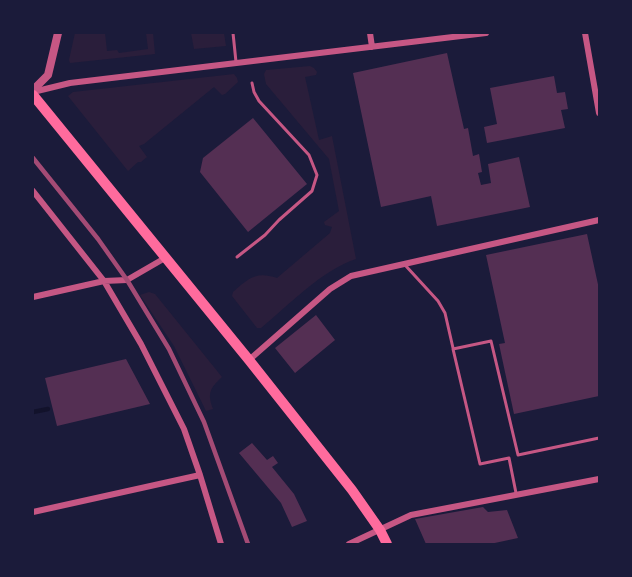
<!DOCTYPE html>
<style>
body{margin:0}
#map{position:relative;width:632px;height:577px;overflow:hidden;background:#1b1b3a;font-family:"Fira Sans Condensed",sans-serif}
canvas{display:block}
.frame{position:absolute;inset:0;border:34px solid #1b1b3a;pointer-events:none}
</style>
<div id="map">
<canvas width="632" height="577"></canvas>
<div class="frame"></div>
</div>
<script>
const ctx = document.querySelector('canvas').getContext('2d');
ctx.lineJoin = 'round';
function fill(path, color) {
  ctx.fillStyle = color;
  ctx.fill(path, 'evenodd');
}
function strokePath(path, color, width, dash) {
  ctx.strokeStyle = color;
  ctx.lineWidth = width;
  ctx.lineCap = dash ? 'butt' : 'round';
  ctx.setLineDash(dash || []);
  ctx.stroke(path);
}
fill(new Path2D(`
 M 75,33 L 105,33 L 107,51 L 117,50 L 119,53 L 148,49 L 146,33 L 153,33 L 155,54 L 70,63 L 69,60 Z
 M 191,33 L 224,33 L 226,46 L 194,49 Z
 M 310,66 L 314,68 L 317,72 L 316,75 L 305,77 L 319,140 L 332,136 L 356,259 C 322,270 289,305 261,328 L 257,328 L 232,296 L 233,292 C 249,278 256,271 277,278 L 330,233 L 332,227 L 325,225 L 324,222 L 339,211 L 329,159 L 266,84 L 264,74 L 266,70 Z
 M 234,74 L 237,78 L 238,82 L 225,94 L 222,95 L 214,87 L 144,144 L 139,146 L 147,157 L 141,162 L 138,162 L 128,171 L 68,96 L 73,92 Z
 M 149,292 L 155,294 L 222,377 C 210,388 207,393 213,409 L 206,411 L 174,346 L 140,295 Z`), '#2a1e3b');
strokePath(new Path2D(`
 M 33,412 L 48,409`), '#12122b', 4.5);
fill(new Path2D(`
 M 447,53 L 464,129 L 468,128 L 473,156 L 479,154 L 482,172 L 478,173 L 481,185 L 491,183 L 488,164 L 519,157 L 530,207 L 437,226 L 431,196 L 381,207 L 353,73 Z
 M 554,76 L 557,93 L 565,92 L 568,109 L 561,110 L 565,128 L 487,143 L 484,127 L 497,124 L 490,88 Z
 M 253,118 L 307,184 L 248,232 L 200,172 L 203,158 Z
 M 587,234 L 599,289 L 599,396 L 514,414 L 499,344 L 505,343 L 486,255 Z
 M 316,315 L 335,340 L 295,373 L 275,348 Z
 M 126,359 L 150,404 L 57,426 L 45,378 Z
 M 252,443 L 267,460 L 273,456 L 278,463 L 272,467 L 294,494 L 307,521 L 292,527 L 281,503 L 239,453 Z
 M 483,507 L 488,512 L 507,510 L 518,538 L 490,544 L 426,544 L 415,519 Z`), '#542f53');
strokePath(new Path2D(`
 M 233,33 L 236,62
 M 237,257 L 265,235 L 279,220 L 312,191 L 317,175 L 309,155 L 259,101 L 254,92 L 252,83
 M 405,265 L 438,301 L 445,313 L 453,348
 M 516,493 L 509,458 L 480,464 L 453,349 L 491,341 L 518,455 L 599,438`), '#c65784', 3);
strokePath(new Path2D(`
 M 370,33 L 372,47
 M 585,33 L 599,113
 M 33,92 L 70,83 L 486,33
 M 33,191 L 104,281 L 141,344 L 184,429 L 200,475 L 221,544
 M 33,297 L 104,281 L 127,280 L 165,258
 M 249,360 L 330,289 L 351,276 L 599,220
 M 33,512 L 200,475
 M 349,544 L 411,515 L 599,479`), '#c65784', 6);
strokePath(new Path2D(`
 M 33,90 L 48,75 L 58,33`), '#c65784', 8);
strokePath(new Path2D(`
 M 33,95 L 249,360 L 352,490 L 380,530 L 387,544`), '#ff6b9d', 10);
strokePath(new Path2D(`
 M 33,158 L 98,239 L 127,280 L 169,349 L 204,422 L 248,544`), '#a44b75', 4.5);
</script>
